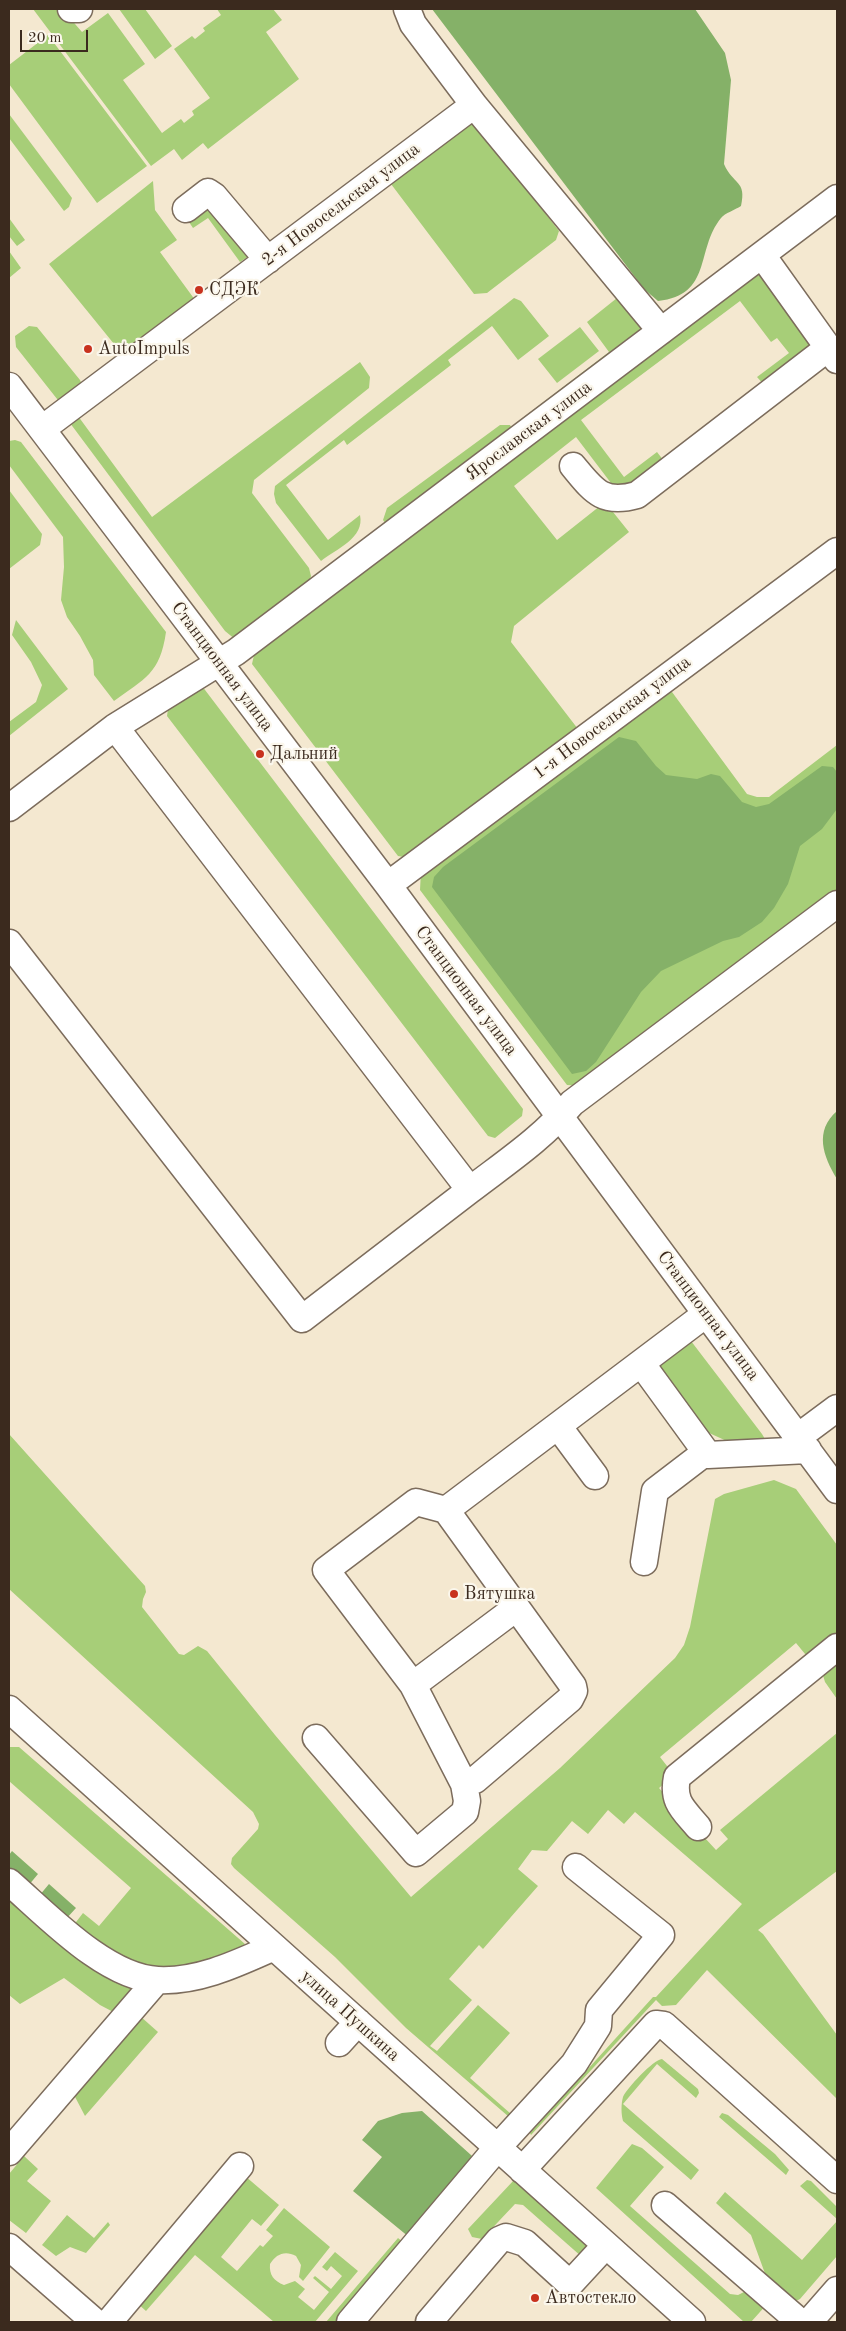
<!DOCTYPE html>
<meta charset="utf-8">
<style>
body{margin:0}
#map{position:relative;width:846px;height:2331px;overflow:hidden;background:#f4e8d0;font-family:"Old Standard TT",serif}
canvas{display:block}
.frame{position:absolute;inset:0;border:10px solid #3b2a1e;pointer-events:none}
.scale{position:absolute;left:20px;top:30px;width:68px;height:22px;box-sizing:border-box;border:2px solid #3b2a1e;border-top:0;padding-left:6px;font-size:15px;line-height:18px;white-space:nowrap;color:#3b2a1e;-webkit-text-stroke:4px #fbf7ec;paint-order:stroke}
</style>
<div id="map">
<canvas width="846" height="2331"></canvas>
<div class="frame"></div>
<div class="scale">20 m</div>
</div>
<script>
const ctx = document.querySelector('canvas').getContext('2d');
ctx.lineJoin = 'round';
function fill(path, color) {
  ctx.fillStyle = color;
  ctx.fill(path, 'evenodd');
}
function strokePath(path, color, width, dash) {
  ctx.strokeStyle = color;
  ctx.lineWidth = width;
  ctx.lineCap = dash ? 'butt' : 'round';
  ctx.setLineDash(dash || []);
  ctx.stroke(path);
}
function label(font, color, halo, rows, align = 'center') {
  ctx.font = font + ' "Old Standard TT",serif';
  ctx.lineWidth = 4.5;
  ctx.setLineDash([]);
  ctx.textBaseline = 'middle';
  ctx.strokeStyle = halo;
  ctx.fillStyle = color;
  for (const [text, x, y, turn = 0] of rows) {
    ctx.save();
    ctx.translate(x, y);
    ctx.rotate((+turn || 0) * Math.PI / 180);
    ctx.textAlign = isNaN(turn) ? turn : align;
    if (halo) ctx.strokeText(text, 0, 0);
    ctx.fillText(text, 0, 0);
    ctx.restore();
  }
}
fill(new Path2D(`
 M 33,9 L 62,9 L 82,32 L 108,13 L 145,64 L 123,80 L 162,133 L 181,119 L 184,123 L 194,115 L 192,111 L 210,98 L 174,49 L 192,36 L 195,39 L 205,31 L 203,28 L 221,15 L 217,9 L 273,9 L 282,20 L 266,32 L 299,79 L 208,149 L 203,143 L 182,160 L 174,149 L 151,166 Z
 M 119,9 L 145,9 L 172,46 L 155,59 Z
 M 48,35 L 147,166 L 97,203 L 9,84 L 9,65 Z
 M 9,114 L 72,198 L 69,207 L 64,211 L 9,138 Z
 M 471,122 L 476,124 L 559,231 L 556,240 L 487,293 L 474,294 L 391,184 Z
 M 153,181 L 155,210 L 177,240 L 160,252 L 198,304 L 123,355 L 49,264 Z
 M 201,209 L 215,211 L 252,254 L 240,262 L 208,218 L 193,228 L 187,219 Z
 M 9,218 L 25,240 L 17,246 L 9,236 Z
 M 9,251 L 21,268 L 9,278 Z
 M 760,275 L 767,278 L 811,341 L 811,347 L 765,386 L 757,377 L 789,353 L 777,338 L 771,342 L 740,301 L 581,420 L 624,477 L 657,452 L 664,461 L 631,486 L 614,487 L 576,437 L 514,486 L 557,540 L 605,502 L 629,532 L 514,626 L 511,642 L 578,729 L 409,858 L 398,856 L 252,664 L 254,655 L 495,468 L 753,276 Z
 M 514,298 L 521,301 L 549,336 L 518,360 L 492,326 L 448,360 L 451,365 L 347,445 L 344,440 L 286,485 L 328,540 L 360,515 C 365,538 336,549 321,561 L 276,503 L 274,494 L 275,486 Z
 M 617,298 L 646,328 L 531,422 L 520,420 L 609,352 L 587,322 Z
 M 29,326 L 37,327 L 80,380 L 83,387 L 61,404 L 16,347 L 15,336 Z
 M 580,327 L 599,351 L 557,383 L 538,359 Z
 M 360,362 L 370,377 L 369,388 L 254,480 L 252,493 L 309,568 L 311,576 L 309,584 L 236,640 L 225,631 L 67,419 L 78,416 L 152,517 Z
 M 500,425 L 510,425 L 514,432 L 388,527 L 383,520 L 387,508 Z
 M 15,440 L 21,442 L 166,632 C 160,674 145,678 114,701 L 94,675 L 93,660 L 80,636 L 67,617 L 61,600 L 64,567 L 63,537 L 9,465 L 9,441 Z
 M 9,490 L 42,534 L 40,545 L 9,569 Z
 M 16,620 L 68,689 L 9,736 L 9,722 L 36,702 L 42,685 L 31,662 L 12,635 Z
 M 202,686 L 523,1109 L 522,1116 L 495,1138 L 488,1136 L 167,716 L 168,709 Z
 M 666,692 L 672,692 L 747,794 L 757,797 L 769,797 L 837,745 L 837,891 L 581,1086 L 567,1085 L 420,890 L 421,871 Z
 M 691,1341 L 762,1434 L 765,1439 L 763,1443 L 731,1443 L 707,1432 L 656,1362 Z
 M 9,1434 L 145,1586 L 146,1592 L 143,1599 L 142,1607 L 179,1654 L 184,1655 L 198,1646 L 207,1651 L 275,1735 L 411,1897 L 560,1768 L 675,1658 L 684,1645 L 690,1627 L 715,1499 L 724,1494 L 774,1480 L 796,1489 L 837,1545 L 837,1638 L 810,1660 L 796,1643 L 660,1757 L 674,1775 L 659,1788 L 716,1850 L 728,1839 L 720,1830 L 837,1733 L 837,1871 L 758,1930 L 763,1934 L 837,2035 L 837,2099 L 707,1970 L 676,2005 L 662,2006 L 656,2000 L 531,2135 L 530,2133 L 653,1997 L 656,1997 L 742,1904 L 635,1812 L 624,1824 L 608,1810 L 588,1834 L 572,1821 L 547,1851 L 532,1850 L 518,1869 L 538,1886 L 483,1949 L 479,1945 L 449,1979 L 472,2000 L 430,2046 L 437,2051 L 478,2005 L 510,2033 L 470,2078 L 519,2121 L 516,2123 L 406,2028 L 335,1957 L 234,1868 L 231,1864 L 232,1858 L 258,1829 L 259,1824 L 253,1812 L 9,1589 Z
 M 837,1659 L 837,1699 L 825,1682 L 822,1672 Z
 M 9,1747 L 19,1747 L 245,1944 L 232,1952 L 189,1968 L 165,1970 L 132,1965 L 73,1926 L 83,1913 L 99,1926 L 131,1888 L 9,1781 Z
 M 9,1891 L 144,1986 L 119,2015 L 100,2005 L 64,1978 L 20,2004 L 9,1995 Z
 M 140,2016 L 158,2032 L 85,2116 L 73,2093 Z
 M 662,2059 L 698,2089 L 699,2093 L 696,2098 L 657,2064 L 623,2104 L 699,2170 L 691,2180 L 623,2121 C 621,2114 621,2104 623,2097 C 627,2088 653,2060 662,2059 Z
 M 722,2113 L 728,2115 L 775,2154 L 789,2170 L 786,2175 L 719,2117 Z
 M 632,2144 L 642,2148 L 664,2167 L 630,2206 L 730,2294 L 738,2295 L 748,2290 L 768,2303 L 751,2322 L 744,2322 L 596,2188 Z
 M 24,2156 L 38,2169 L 27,2181 L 51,2201 L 26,2233 L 9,2220 L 9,2174 Z
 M 245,2176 L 279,2205 L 261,2226 L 252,2219 L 221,2257 L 237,2271 L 260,2245 L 263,2247 L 273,2236 L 266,2230 L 284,2208 L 330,2247 L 303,2281 L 299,2277 L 301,2265 L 296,2256 C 285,2250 276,2254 270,2264 C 269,2275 274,2281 284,2285 L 295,2281 L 305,2289 L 298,2297 L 314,2310 L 329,2292 L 313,2278 L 315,2276 L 331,2289 L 342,2276 L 331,2266 L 327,2271 L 322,2267 L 335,2252 L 358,2271 L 315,2322 L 274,2322 L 195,2255 L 146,2311 L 137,2303 Z
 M 514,2180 L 520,2180 L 591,2244 L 582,2257 L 523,2205 L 515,2204 L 482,2239 L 472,2237 L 468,2229 Z
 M 807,2180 L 811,2181 L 837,2207 L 837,2219 L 800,2186 Z
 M 725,2192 L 802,2260 L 837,2221 L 837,2256 L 800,2299 L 794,2302 L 767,2279 L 751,2235 L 716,2203 Z
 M 67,2215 L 94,2238 L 108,2222 L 110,2225 L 86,2253 L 70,2247 L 56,2256 L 42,2245 Z
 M 398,2238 L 409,2247 L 346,2322 L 326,2322 Z`), '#a7ce78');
fill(new Path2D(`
 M 432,9 L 695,9 L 725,53 L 731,80 L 724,164 C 733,185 747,180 741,206 C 735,210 725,213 721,218 C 695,250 713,295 658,301 L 644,289 Z
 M 619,737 L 636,741 L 656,766 L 666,775 L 697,779 L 711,774 L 720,776 L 742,802 L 756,807 L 769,804 L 822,766 L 833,767 L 837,772 L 837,809 L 822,829 L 800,846 L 788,884 L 774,908 L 762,922 L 739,937 L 723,941 L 661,971 L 641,992 L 596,1062 L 586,1071 L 572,1074 L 432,887 L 434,877 L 443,867 Z
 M 837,1111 L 837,1179 C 823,1156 814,1131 837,1111 Z
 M 12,1851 L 38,1874 L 28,1886 L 9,1869 L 9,1855 Z
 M 49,1884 L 76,1908 L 66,1919 L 39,1896 Z
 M 422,2111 L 481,2164 L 415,2242 L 353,2191 L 382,2157 L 362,2140 L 378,2121 L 402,2113 Z`), '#85b168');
const minor = new Path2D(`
 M 71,9 L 79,9
 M 474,105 L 661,331
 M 186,209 L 208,192 L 214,196 L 268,260
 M 762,255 L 837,360
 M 9,386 L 388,885 L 837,1490
 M 42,429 L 474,105 L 413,24 L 407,9
 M 573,466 C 593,490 602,505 637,495 L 828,348
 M 115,727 L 470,1190 C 505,1163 543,1138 572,1103 L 837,904
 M 9,808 L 115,727 L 236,652 L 837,198
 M 388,885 L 837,551
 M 9,943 L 302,1319 L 470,1190
 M 641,1363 L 708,1455 L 808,1450
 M 558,1426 L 595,1476
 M 798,1437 L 837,1408
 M 446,1510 L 573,1686 L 574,1691 L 570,1699 L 475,1780 L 464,1784
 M 644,1562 L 655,1491 L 706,1452
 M 413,1685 L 516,1608
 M 9,1709 L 692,2322
 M 316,1738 L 416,1853 L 465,1812 L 467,1801 L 464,1784 L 413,1685 L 326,1570 L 416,1502 L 446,1510 L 706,1314
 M 698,1827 C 683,1809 672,1802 677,1777 L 837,1647
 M 9,1882 C 47,1915 106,1978 158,1980 C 199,1982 238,1963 274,1947
 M 339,2043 L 358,2022
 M 9,2152 L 157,1980
 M 522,2170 L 656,2024 L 664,2025 L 837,2180
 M 665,2205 L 800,2322
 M 9,2247 L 95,2322
 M 109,2322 L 240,2166
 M 350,2322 L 497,2148 L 574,2064 L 598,2026 L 599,2010 L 661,1935 L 576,1867
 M 429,2322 L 499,2240 L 506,2237 L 525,2243 L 570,2284 L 606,2245
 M 809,2322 L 837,2290`);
strokePath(minor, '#7c6c5c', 29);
strokePath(minor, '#fff', 26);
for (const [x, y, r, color] of [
 [199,290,5,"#c8321e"],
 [88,349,5,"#c8321e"],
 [260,754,5,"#c8321e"],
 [454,1594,5,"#c8321e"],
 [535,2298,5,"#c8321e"]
]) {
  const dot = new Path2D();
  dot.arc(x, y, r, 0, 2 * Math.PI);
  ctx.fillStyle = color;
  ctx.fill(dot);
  strokePath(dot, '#fbf7ec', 2);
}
label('18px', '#3b2a1e', '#fbf7ec', [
 ["2-я Новосельская улица",341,205,-37],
 ["Ярославская улица",529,431,-37],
 ["Станционная улица",222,667,53],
 ["1-я Новосельская улица",612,718,-37],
 ["Станционная улица",466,991,53],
 ["Станционная улица",708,1316,53],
 ["улица Пушкина",350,2016,42]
]);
label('18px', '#3b2a1e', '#fbf7ec', [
 ["СДЭК",209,290],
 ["AutoImpuls",98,349],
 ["Дальний",270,754],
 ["Вятушка",464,1594],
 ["Автостекло",545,2298]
], 'left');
</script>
